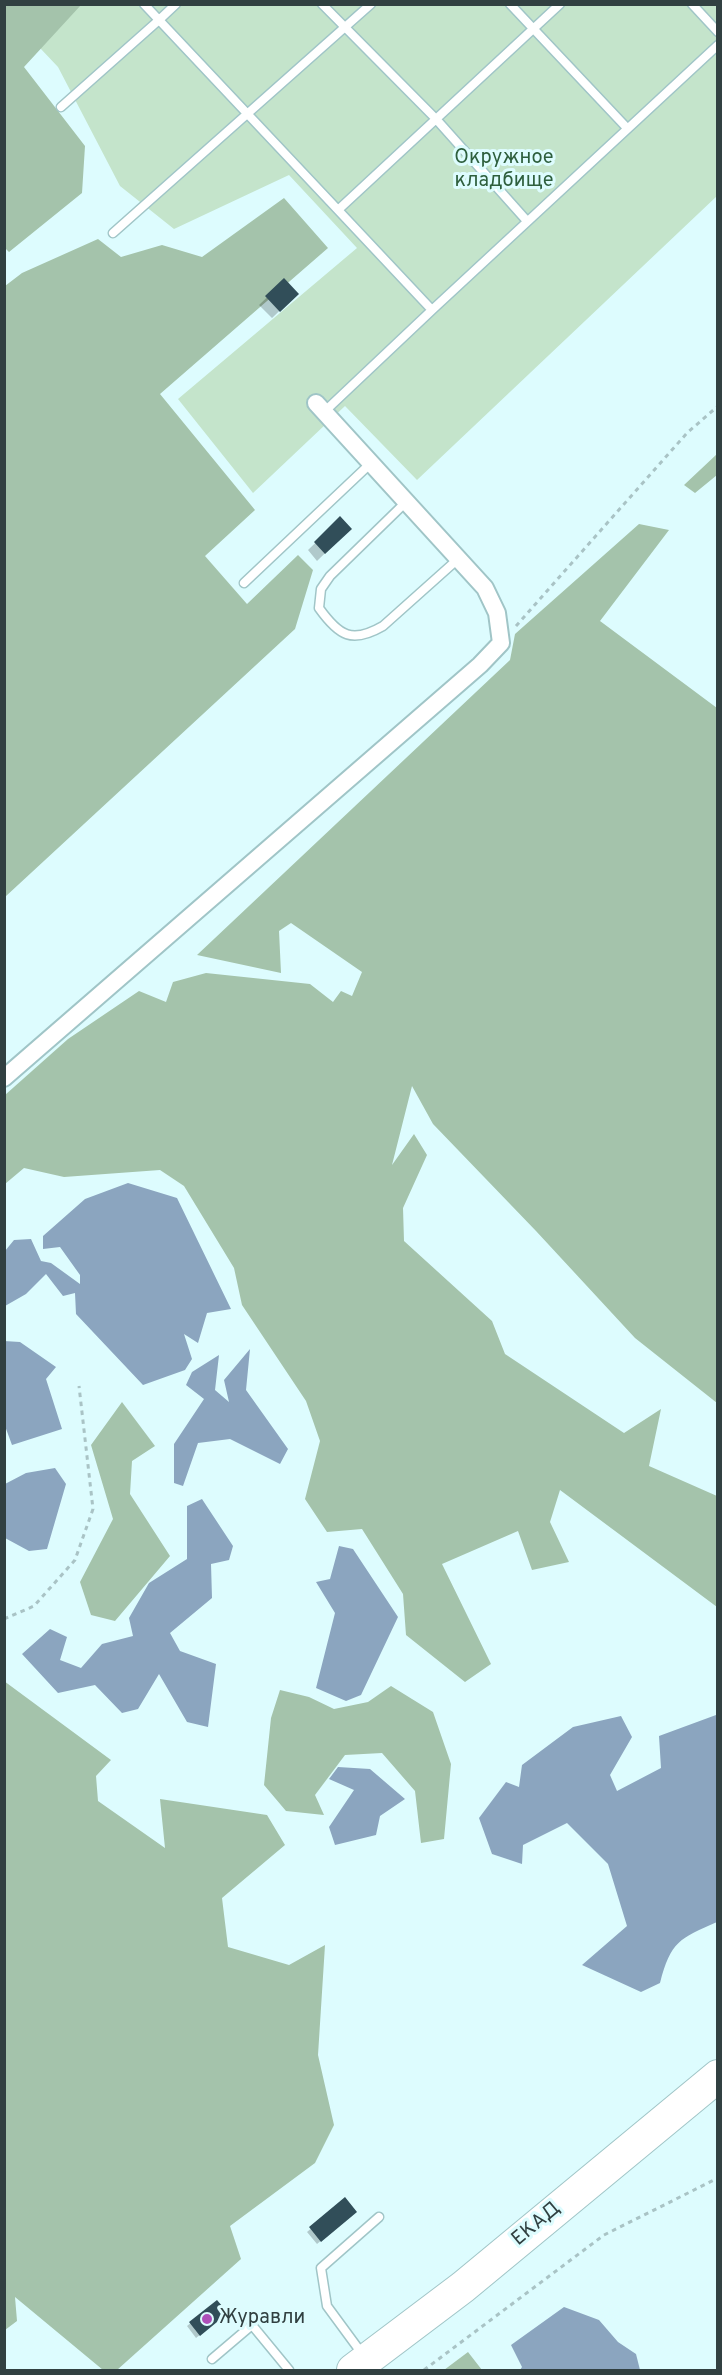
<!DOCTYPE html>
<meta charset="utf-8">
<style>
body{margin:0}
#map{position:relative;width:722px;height:2375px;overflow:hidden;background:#ddfcfe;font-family:Overpass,sans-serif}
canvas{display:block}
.frame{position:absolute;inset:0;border:6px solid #314041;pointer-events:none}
</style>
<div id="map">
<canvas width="722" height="2375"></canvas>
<div class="frame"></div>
</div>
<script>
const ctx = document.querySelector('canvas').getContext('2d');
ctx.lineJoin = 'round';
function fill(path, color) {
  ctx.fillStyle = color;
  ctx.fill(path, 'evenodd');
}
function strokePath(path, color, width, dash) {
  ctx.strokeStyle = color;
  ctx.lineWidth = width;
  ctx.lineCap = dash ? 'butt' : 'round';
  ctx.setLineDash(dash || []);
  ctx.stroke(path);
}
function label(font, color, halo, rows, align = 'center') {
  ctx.font = font + ' Overpass,sans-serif';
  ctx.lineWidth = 6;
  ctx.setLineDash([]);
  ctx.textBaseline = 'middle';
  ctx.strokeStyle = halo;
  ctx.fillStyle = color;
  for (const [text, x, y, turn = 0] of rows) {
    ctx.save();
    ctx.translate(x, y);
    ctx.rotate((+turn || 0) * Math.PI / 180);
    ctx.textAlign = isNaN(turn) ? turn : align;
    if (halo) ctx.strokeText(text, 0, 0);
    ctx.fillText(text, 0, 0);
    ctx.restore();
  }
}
fill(new Path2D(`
 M 5,4 L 717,5 L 717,196 L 417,480 L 345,406 L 253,493 L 178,399 L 357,248 L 289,175 L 174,229 L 120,186 L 58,67 L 5,11 Z`), '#c4e4cb');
fill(new Path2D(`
 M 4,5 L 81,5 L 24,67 L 85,146 L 82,193 L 9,252 L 4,247 Z
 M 284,198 L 328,248 L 160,394 L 255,510 L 205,556 L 247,604 L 298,555 L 313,570 L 295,629 L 5,897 L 5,286 L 22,273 L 98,239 L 121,257 L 162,245 L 202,257 Z
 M 717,454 L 717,475 L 695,493 L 684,485 Z
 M 639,524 L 669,530 L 600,621 L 717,708 L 717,1403 L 635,1338 L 536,1231 L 433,1124 L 412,1086 L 392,1165 L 414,1134 L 427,1155 L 403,1208 L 404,1241 L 492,1321 L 505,1354 L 624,1433 L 661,1409 L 649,1466 L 717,1496 L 717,1607 L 560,1490 L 550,1522 L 569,1562 L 532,1570 L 518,1531 L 442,1564 L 491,1664 L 465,1682 L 406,1635 L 403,1594 L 362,1529 L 327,1532 L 305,1499 L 320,1441 L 306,1401 L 242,1305 L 234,1268 L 184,1186 L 160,1170 L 64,1177 L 24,1168 L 5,1184 L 5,1095 L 68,1039 L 139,991 L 166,1002 L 173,982 L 206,973 L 310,984 L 333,1002 L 341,991 L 352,996 L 362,972 L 291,923 L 279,931 L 281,973 L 197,955 L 510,660 L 515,634 Z
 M 122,1402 L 155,1446 L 132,1461 L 130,1494 L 170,1556 L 115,1621 L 91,1615 L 80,1582 L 113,1519 L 91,1445 Z
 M 4,1681 L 111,1760 L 96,1776 L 98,1801 L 165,1848 L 160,1799 L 267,1815 L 285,1845 L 222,1898 L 228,1947 L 289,1965 L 325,1945 L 318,2055 L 334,2125 L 315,2163 L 230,2226 L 241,2259 L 117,2370 L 103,2370 L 15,2297 L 17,2321 L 5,2330 Z
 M 391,1686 L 433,1712 L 451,1764 L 444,1839 L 421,1843 L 415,1791 L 382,1753 L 345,1755 L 315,1795 L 324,1815 L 286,1811 L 264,1785 L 271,1718 L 280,1690 L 309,1697 L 334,1709 L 368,1702 Z
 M 468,2352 L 482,2370 L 444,2370 Z`), '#a4c3ab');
fill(new Path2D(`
 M 128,1183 L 177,1198 L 231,1309 L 207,1313 L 198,1343 L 184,1334 L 192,1359 L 185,1370 L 143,1385 L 76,1314 L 75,1293 L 63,1296 L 46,1274 L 26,1294 L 5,1306 L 5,1251 L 14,1240 L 31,1239 L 41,1261 L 51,1263 L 80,1284 L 80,1275 L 60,1247 L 43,1249 L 43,1236 L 85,1199 Z
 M 4,1341 L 20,1342 L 56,1367 L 46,1379 L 62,1429 L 12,1445 L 5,1426 Z
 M 250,1349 L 246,1390 L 288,1449 L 280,1464 L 230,1439 L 198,1443 L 183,1486 L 174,1483 L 174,1444 L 204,1399 L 186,1385 L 192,1372 L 219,1355 L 215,1390 L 229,1402 L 224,1380 Z
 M 55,1468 L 66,1484 L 47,1549 L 29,1551 L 5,1538 L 5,1484 L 26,1473 Z
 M 202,1499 L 233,1546 L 229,1560 L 211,1564 L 212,1598 L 170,1633 L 180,1651 L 216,1664 L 208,1727 L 187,1722 L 159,1674 L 138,1709 L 122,1713 L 95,1685 L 58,1693 L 22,1654 L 50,1629 L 67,1637 L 60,1660 L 81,1668 L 102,1644 L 133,1636 L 129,1618 L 149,1583 L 187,1559 L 187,1506 Z
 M 339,1546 L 353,1549 L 398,1617 L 361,1695 L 346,1701 L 316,1688 L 335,1613 L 316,1582 L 330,1579 Z
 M 716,1715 L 717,1922 C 679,1939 671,1941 660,1983 L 641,1992 L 582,1965 L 627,1926 L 608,1864 L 567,1823 L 523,1845 L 522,1864 L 492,1854 L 479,1818 L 506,1782 L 519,1787 L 522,1765 L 573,1727 L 621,1716 L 632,1737 L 610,1775 L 617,1791 L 661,1768 L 659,1736 Z
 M 338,1767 L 370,1769 L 405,1799 L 380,1816 L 376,1835 L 335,1845 L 329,1827 L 354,1790 L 329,1779 Z
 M 564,2307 L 599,2320 L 618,2342 L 636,2354 L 640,2370 L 520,2370 L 522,2367 L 511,2345 Z`), '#8ba5bf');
fill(new Path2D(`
 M 284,281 L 297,294 L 272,318 L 259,305 Z
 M 340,519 L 350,529 L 317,561 L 308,550 Z
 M 344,2200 L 352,2215 L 317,2244 L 307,2232 Z
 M 216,2302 L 222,2317 L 196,2338 L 187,2326 Z`), '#0003');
fill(new Path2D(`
 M 284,278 L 299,294 L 280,312 L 265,296 Z
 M 340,516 L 352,529 L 325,554 L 314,542 Z
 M 345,2197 L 357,2212 L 321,2242 L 309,2227 Z
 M 217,2300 L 228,2313 L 200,2336 L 189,2322 Z`), '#314e59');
const lane = new Path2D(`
 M 176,4 L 159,20 L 338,210
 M 322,4 L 436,119 L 527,221
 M 510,4 L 627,128
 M 560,4 L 338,210 L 432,310 L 718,45
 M 692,4 L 718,32
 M 61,107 L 159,20 L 144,4
 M 113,233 L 371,4
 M 324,412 L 432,310
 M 406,502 L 330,576 L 321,589 L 319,608 C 339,636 352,644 383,626 L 458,559
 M 244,583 L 371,463
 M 363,2355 L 327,2306 L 321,2268 L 379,2217
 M 212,2359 L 252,2325 L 289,2370`);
const street = new Path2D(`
 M 4,1078 L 480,665 L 501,643 L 497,613 L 485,588 L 316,403`);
const highway = new Path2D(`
 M 353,2370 L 463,2287 L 718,2076`);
strokePath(lane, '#a0c5c7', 11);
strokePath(street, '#a0c5c7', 20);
strokePath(highway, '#a0c5c7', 34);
strokePath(new Path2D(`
 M 516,626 L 687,433 L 718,406
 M 4,1619 L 34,1606 L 75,1560 L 93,1509 L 79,1386
 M 424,2370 L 604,2235 L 718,2178`), '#a9c3c5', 3, [4.5, 4.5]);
strokePath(lane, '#fff', 8);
strokePath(street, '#fff', 16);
strokePath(highway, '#fff', 32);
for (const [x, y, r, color] of [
 [207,2319,6,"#ae50b9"]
]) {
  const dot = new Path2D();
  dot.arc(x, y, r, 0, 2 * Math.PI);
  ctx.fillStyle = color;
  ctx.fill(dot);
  strokePath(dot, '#ddfcfe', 2);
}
label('20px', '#2e5f3d', '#ddfcfe', [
 ["Окружное",504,159],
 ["кладбище",504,182]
]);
label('20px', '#314041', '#ddfcfe', [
 ["ЕКАД",537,2225,-40]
]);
label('20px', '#314041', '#ddfcfe', [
 ["Журавли",219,2319]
], 'left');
</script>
